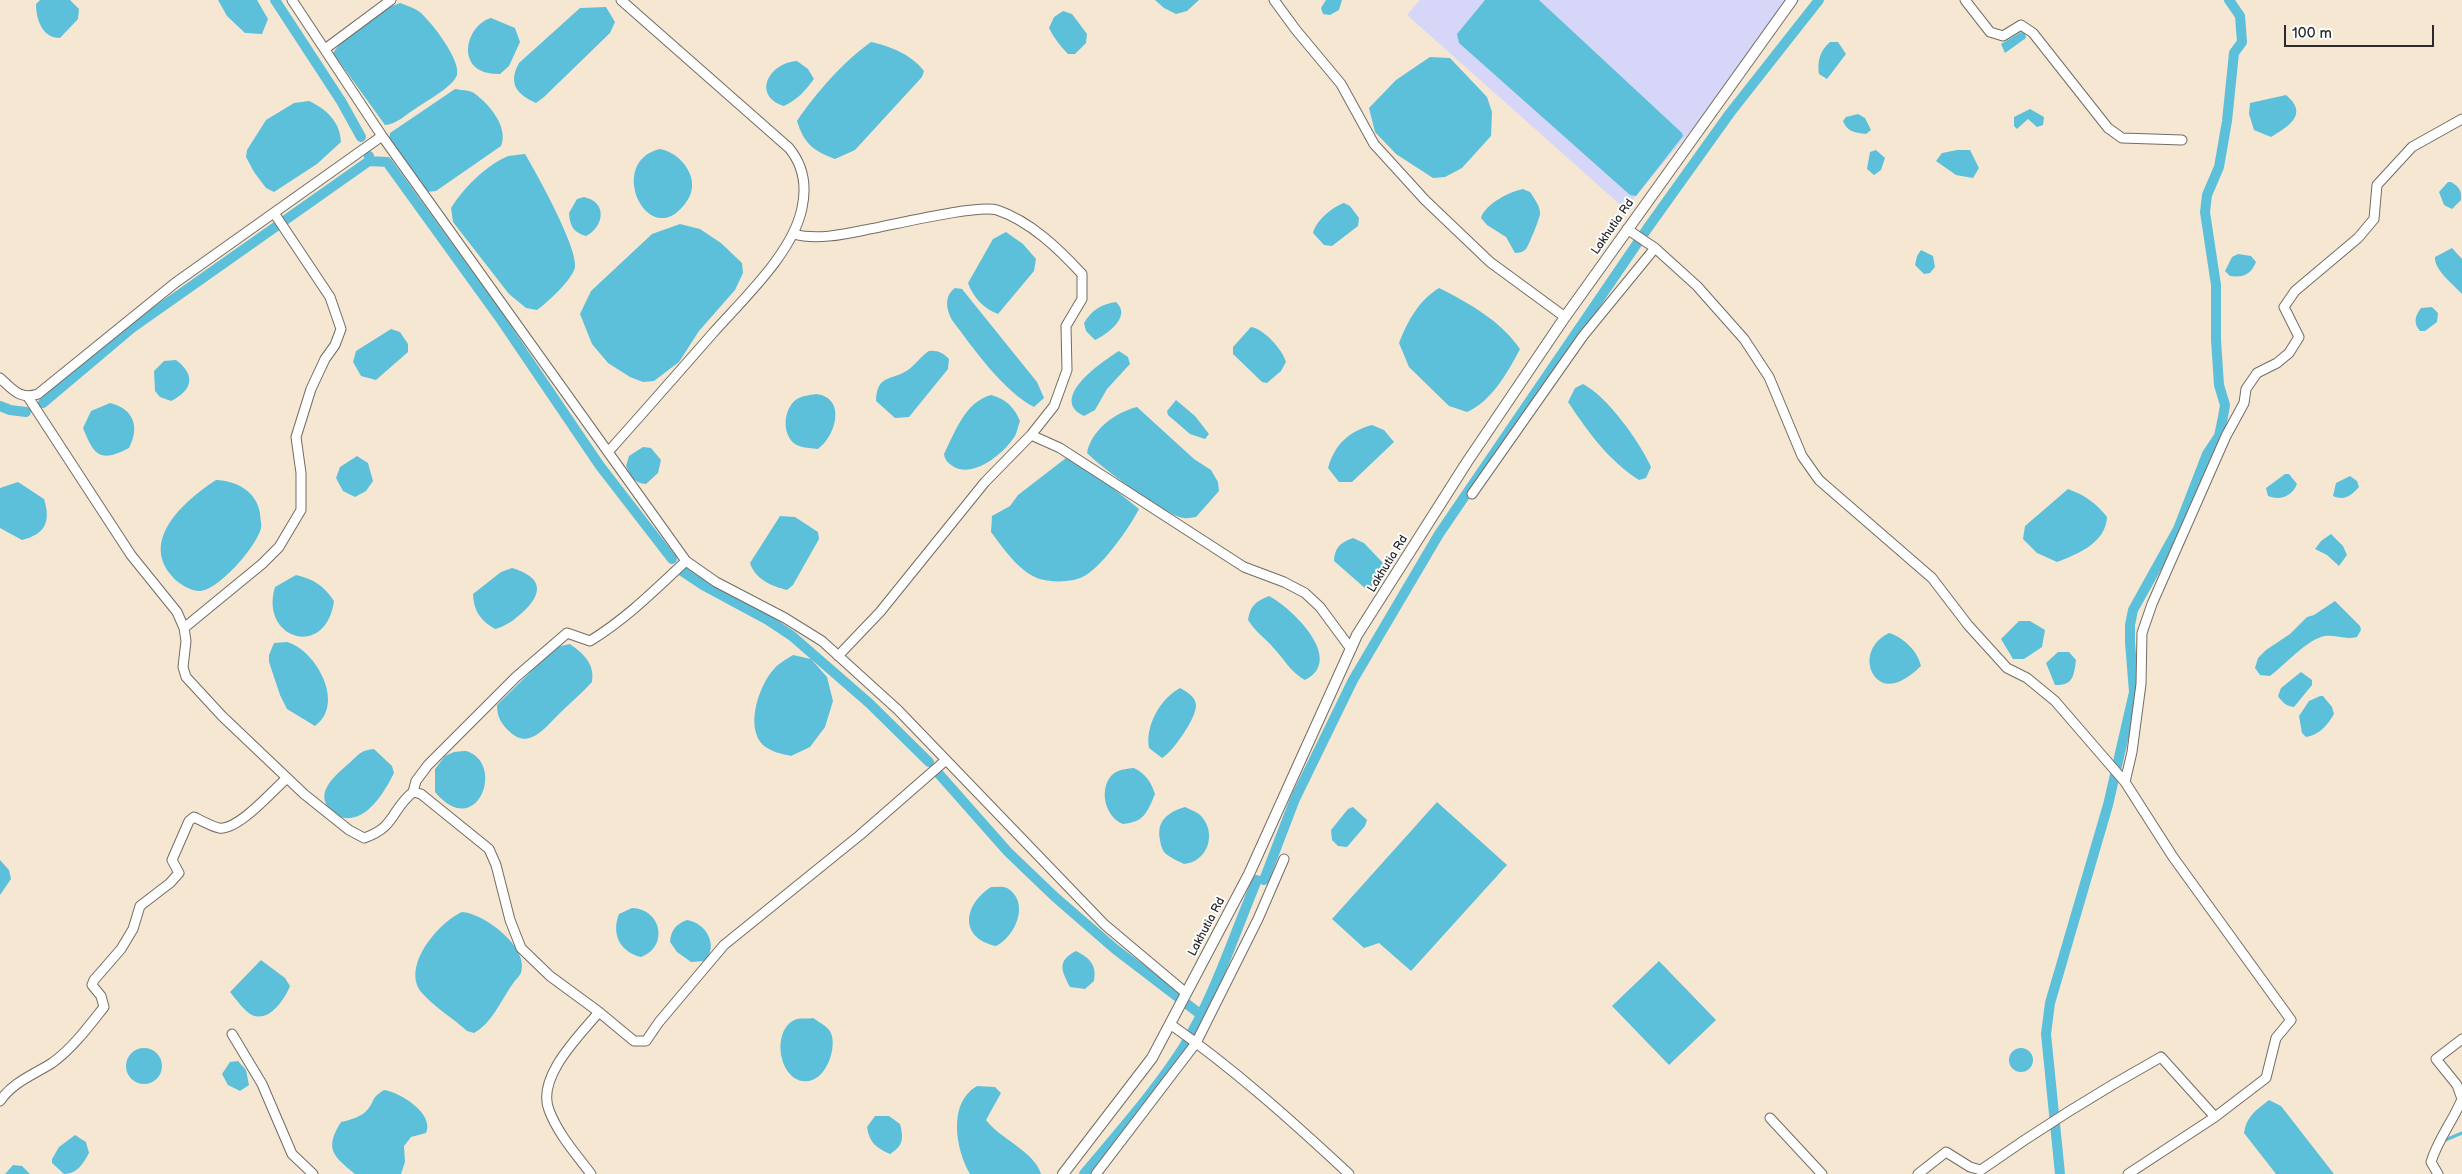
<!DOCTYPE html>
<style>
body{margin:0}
#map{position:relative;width:2462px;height:1174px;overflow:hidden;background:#f6e7d2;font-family:"Balsamiq Sans",sans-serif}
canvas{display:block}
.scale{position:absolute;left:2284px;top:25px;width:150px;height:22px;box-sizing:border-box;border:2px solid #2b2b2b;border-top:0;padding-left:6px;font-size:15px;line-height:18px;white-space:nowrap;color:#2b2b2b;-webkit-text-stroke:4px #fff;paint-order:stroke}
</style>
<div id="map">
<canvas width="2462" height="1174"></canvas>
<div class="scale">100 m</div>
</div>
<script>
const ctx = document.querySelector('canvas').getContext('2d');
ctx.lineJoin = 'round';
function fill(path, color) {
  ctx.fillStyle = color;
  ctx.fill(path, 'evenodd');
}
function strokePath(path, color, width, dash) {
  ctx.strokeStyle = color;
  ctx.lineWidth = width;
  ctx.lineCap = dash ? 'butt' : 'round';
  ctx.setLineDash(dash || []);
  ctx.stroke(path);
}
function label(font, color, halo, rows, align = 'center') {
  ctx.font = font + ' "Balsamiq Sans",sans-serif';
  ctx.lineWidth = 4;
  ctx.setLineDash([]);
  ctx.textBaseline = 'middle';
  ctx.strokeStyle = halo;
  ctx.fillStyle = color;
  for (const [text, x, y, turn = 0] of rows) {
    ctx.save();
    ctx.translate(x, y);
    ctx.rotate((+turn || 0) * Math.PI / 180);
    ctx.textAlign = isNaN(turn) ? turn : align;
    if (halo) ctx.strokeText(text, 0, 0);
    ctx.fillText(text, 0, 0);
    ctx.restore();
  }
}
fill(new Path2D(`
 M 1420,0 L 1800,0 L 1625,209 L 1407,15 Z`), '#d6d7f8');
fill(new Path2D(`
 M 40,0 L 70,0 L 79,9 L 78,19 L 60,38 C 42,38 36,19 36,4 Z
 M 218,0 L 257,0 L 268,19 L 262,34 L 245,33 L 227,16 Z
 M 1155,0 L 1199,0 L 1187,11 L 1176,14 L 1164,8 Z
 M 1326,0 L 1342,0 L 1339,10 L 1330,15 L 1323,14 L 1321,8 Z
 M 1485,0 L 1539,0 L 1682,133 L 1683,136 L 1636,196 L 1630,195 L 1459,43 L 1457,34 Z
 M 400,3 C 408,6 415,8 421,13 C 432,23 461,60 457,75 C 453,87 426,101 415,109 C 407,114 395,125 385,125 L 333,53 C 348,32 376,11 400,3 Z
 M 606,7 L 615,22 L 610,33 L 544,97 L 536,103 C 516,94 508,83 519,63 L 580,8 Z
 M 1063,11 L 1072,14 L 1087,34 L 1086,43 L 1075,54 L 1068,54 C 1060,46 1054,38 1049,28 L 1054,17 Z
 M 491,18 L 515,28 L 520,42 L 509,66 L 500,74 C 453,75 465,25 491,18 Z
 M 2021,32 L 2025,33 L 2026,38 L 2005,53 L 2001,44 Z
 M 871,42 C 890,46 912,55 924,71 L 922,77 L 855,150 L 835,159 C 814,151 804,144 797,121 C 815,94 844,61 871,42 Z
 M 1830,42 L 1838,42 L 1846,54 L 1827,79 L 1819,74 C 1817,62 1820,50 1830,42 Z
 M 1430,57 L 1450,58 L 1487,97 L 1492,112 L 1491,136 L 1462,168 L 1445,177 L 1433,178 L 1396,154 L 1375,132 L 1369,108 L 1396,80 Z
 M 797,61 L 808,69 L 814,79 C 806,90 797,100 784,106 C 752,96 768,63 797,61 Z
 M 455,89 C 461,90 469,90 474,93 C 489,104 509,127 501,146 L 436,191 L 427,192 L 389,140 L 390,133 Z
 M 2286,95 C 2309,114 2289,126 2271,137 L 2254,130 L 2249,114 L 2250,103 Z
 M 309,101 C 326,109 340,121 341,142 L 317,164 L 274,192 L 266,188 L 254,172 L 246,157 L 247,150 L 266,120 L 294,103 Z
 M 2030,109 L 2044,117 L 2043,125 L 2037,127 L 2028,119 L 2017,129 L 2014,126 L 2014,117 Z
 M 1858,114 L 1865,118 L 1871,130 L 1866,134 C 1856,133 1847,132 1843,121 L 1846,117 Z
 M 660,149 C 682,153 702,180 687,201 C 650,256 604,162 660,149 Z
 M 1876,150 L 1885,158 L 1881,170 L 1874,175 L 1867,169 L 1870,152 Z
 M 1957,150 L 1970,150 L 1979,168 L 1973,178 L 1956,175 L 1936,161 L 1942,153 Z
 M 525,154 C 537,174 578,248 575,267 C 573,279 547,303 537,310 L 526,308 L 509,294 L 453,222 L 451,208 C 463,189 484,167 506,157 C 511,155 519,155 525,154 Z
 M 2448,182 L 2451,182 C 2459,187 2462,190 2461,200 L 2452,209 L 2444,205 L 2439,192 Z
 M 1523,189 L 1530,192 C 1534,198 1540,206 1540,213 C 1541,216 1528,247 1526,249 C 1523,252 1519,253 1515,253 L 1506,237 L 1487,225 L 1481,218 C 1485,204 1509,192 1523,189 Z
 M 584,197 C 608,202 604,227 586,236 C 573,232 570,226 569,213 L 577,199 Z
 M 1344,203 L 1350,206 L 1359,218 L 1358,226 L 1332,246 L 1324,245 L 1313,233 C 1316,221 1332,207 1344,203 Z
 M 680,224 L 700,229 L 721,243 L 742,263 L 743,273 L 735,290 L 699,331 L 679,362 L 654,381 L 643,382 L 630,377 L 608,363 L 592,344 L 580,314 L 591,291 L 652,234 Z
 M 1006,232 L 1023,244 L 1036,259 L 1034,271 L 998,314 C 984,309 973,297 968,283 L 993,239 Z
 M 2452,248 L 2462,259 L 2462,294 C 2453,284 2434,270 2435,257 Z
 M 1921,250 L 1933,256 L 1935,267 L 1930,273 L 1924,274 L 1915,265 L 1917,256 Z
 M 2238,254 L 2251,256 L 2256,262 C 2251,274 2244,278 2230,276 L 2225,271 L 2232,257 Z
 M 955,288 L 962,289 L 1037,382 L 1044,398 L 1034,407 C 1003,391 973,348 952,320 C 946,309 944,296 955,288 Z
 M 1439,288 C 1469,303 1501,321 1520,349 C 1508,372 1491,402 1467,412 L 1449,406 L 1409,367 L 1399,343 C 1408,321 1418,301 1439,288 Z
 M 1116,302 C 1132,316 1108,334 1095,340 L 1086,331 L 1084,323 C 1091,311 1101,304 1116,302 Z
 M 2432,307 L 2438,313 L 2437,322 L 2425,331 L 2420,331 C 2413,323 2415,316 2421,308 Z
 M 1251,327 C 1264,329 1282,349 1286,362 L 1281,371 L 1267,383 L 1262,382 L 1233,354 L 1233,347 Z
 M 391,329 L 400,332 L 408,344 L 408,352 L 376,380 L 361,376 L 353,362 L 356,351 Z
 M 929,351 C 938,350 943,353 949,359 L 948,369 L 909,417 L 895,418 L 876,401 C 877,374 891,381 908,370 C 916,364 921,356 929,351 Z
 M 1119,351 L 1128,357 L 1130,364 L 1107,389 L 1095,410 L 1084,416 C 1048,399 1101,362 1119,351 Z
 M 176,360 C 196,375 193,390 171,401 L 160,397 L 155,391 L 154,371 L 164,361 Z
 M 1583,384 C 1607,396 1640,442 1651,467 L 1646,478 L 1639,480 C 1608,460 1588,432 1568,402 L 1575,388 Z
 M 816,394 C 846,397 837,435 818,449 C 812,448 805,448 799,446 C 781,439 782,409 797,399 C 802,396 810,395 816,394 Z
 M 991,395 C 1006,399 1014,407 1020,421 C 1018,426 1017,432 1015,436 C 1004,453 977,476 956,468 C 950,465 945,461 944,454 C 955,432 965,402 991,395 Z
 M 1176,400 L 1195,416 L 1209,434 L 1205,439 L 1190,434 L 1168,415 L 1167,411 Z
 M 110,403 C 134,409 140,427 129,448 C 100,463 94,456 83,428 L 91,411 Z
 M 1137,407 L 1194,459 L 1211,470 L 1218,482 L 1219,491 L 1196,517 C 1192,517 1188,519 1184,518 C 1168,517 1099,466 1087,453 C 1091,430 1116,412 1137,407 Z
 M 1372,425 L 1384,430 L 1394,442 L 1352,482 L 1339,482 L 1328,468 C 1335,444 1348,432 1372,425 Z
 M 643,447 L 651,448 L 661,460 L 658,473 L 646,484 C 635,484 630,475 626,466 L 629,456 Z
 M 357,456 L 368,463 L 373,481 L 366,491 L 355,497 L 343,491 L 336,478 L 340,467 Z
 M 1066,458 L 1088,468 L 1139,509 C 1130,527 1103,565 1086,575 C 1074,583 1050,583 1037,578 C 1018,570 1003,548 991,532 L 992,516 L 1010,506 L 1018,495 Z
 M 2285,474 L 2289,474 L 2297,484 C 2292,496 2281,501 2268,496 L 2266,488 Z
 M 2350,476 L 2357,481 L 2359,487 C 2351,496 2344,501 2333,496 L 2336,483 Z
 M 216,480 C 237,481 256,491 260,513 C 260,518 262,524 261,528 C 257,546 219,590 200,591 C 190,591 177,583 171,575 C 140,538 187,499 216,480 Z
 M 18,482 L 44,499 C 51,521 46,534 22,540 L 0,528 L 0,488 Z
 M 2068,489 C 2085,495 2097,504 2107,517 C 2106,542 2079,554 2057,562 L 2037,553 L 2023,539 L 2025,526 Z
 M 780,516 L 795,517 L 818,532 L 819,539 L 793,585 L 787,590 C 771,586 755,579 750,563 Z
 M 2331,534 L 2343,546 L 2347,555 L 2339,566 L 2327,555 L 2315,549 L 2321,541 Z
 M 1353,538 L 1364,543 L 1383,563 C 1383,574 1377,585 1366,589 L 1334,561 C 1335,547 1340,543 1353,538 Z
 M 512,568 C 539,576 546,590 524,611 C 515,619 507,626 495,629 C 480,620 474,611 473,594 L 501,572 Z
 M 296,575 C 314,579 324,586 334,601 C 326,660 259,639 275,587 Z
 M 1269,596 C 1292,608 1346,660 1305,680 C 1292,673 1286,662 1277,652 C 1268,640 1256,633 1248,620 C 1250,606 1256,601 1269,596 Z
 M 2335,601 L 2360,626 L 2361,630 L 2357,637 C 2345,640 2337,635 2325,636 C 2307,639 2285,665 2270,676 L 2260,675 L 2255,668 L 2258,658 L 2266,650 L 2290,634 L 2307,617 L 2314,615 Z
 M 2019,621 L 2030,621 L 2045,630 L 2042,647 L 2024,659 L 2013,659 L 2001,639 Z
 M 1889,633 C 1903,637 1918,651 1921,666 C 1915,672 1904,681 1895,683 C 1870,690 1856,649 1889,633 Z
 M 287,642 C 316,650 346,704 315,726 L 287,709 L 280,695 L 269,662 L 269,655 L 274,643 Z
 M 570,644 C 584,654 595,664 592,682 C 582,693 571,702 561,712 C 547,725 530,751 510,732 C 501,724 497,717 497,705 L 556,647 Z
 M 2058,652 L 2069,652 L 2076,660 C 2074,676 2073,686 2055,685 L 2046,663 Z
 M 793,655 L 811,659 L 827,677 L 833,701 L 825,727 L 810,747 L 791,756 C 784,754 775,753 769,749 C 742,735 758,686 774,669 C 779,663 787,659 793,655 Z
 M 2301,672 L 2312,680 L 2312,685 L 2294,707 C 2286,706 2282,702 2278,696 L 2281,688 Z
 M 1180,688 C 1187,692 1195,696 1196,705 C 1197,717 1173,752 1162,758 L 1149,748 C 1145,726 1160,699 1180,688 Z
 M 2320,696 L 2323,696 L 2332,707 L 2334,714 C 2327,726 2319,735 2306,737 L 2302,733 L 2299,716 L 2309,701 Z
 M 374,749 L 392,766 L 394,773 C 386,789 371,816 350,818 C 344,819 338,816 333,812 C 313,796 332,778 346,766 C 357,757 359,750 374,749 Z
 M 454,752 C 458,752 465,750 469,752 C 505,767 476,841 435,792 L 435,769 L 445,756 Z
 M 1134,768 C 1146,774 1151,782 1155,794 C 1147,813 1144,822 1123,824 C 1105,817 1099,790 1111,776 C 1117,769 1126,769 1134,768 Z
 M 1437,802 L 1507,865 L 1411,971 L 1379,943 L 1364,948 L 1332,919 Z
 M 1185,807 C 1191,810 1198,812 1202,817 C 1217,835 1207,862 1184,864 C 1178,861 1171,858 1166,854 C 1162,850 1161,846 1160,840 C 1156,821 1168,812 1185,807 Z
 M 1353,807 L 1367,820 L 1365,826 L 1347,847 L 1338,846 L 1332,840 L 1331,830 L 1348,809 Z
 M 0,860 L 9,870 L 11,879 L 0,895 Z
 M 991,887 C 996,887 1003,886 1007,888 C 1031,902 1015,937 996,946 C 959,938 963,905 991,887 Z
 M 632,908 C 662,909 669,947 641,957 C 620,952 611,934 619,914 Z
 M 462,912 C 483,913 530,947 521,973 C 519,977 514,981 512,985 C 500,1002 492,1023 474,1033 L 467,1031 C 453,1018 434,1007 422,993 C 400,967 439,922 462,912 Z
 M 687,920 C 706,923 719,945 705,961 L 691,962 L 677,952 L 670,942 C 671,930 676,924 687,920 Z
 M 1076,951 C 1090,958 1097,965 1094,981 L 1085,989 L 1070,987 C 1061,970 1057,961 1076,951 Z
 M 261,960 L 285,978 L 290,986 C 285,999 269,1023 252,1015 C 245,1012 235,998 230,992 Z
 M 1659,961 L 1716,1020 L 1669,1065 L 1612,1006 Z
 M 813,1018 C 820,1023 830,1027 832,1036 C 836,1054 823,1085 802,1081 C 777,1076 772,1027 797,1019 C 802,1018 808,1019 813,1018 Z
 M2009 1060a12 12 0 1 1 24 0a12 12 0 1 1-24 0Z
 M126 1066a18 18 0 1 1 36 0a18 18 0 1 1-36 0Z
 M 238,1061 L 246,1070 L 249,1085 L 240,1091 L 228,1085 L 222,1074 L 230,1062 Z
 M 977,1086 L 995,1087 L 1001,1093 L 986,1120 C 999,1138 1035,1152 1041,1174 L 970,1174 C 956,1150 947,1103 977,1086 Z
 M 384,1090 C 400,1092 435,1114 426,1133 L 411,1137 L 404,1146 L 405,1162 L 401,1174 L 355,1174 C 333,1156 324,1149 341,1122 C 350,1120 362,1117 368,1109 C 376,1099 370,1099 384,1090 Z
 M 2269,1100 L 2281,1106 L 2334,1174 L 2276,1174 L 2244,1133 C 2246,1117 2256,1110 2269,1100 Z
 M 875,1116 L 889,1116 L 900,1124 C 904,1139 903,1146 890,1154 C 876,1148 869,1142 867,1127 Z
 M 75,1135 L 86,1142 L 89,1153 C 83,1164 77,1174 64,1174 L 52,1163 L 52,1159 L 59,1147 Z
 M 13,1165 L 22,1166 L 30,1174 L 5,1174 Z`), '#5dc0db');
strokePath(new Path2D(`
 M 2443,1141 L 2462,1133`), '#5dc0db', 3);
strokePath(new Path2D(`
 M 275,0 L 341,101 L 361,137
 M 369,161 L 387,162 L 499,317 L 600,466 L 672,559
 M 43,403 L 132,328 L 369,161 L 369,156
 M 0,406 L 10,410 L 26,412
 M 682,571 L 703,585 L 768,620 L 792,636 L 869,703 L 929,762
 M 939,774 L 1008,852 L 1055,897 L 1115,949 L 1200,1014
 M 1264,880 L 1295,799 L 1353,680 L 1439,534 L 1647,229 L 1730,113 L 1819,0
 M 1084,1174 C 1118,1133 1154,1093 1183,1048 C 1214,997 1234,935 1257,880
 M 2060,1174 L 2046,1034 L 2050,1003 L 2108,805 L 2134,692 L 2130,642 L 2130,625 L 2133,610 L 2178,529 L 2207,454 L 2219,436 L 2223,417 L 2225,405 L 2219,385 L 2216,340 L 2216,285 L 2205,212 L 2207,195 L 2219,167 L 2227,121 L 2234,53 L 2242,42 L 2240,16 L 2229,0`), '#5dc0db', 10);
const minor = new Path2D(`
 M 292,0 L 382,136 L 686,561 L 716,582 L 785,618 L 822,641 L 898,710 L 1105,925 L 1186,993
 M 1274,0 L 1296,30 L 1341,84 L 1374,144 L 1425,200 L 1490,262 L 1565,317
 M 1965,0 L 1990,32 L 2003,36 L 2021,25 L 2033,33 L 2108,128 L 2122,138 L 2182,140
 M 325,49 L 391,0
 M 1627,229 L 1655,248 L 1697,286 L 1744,339 L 1769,377 L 1802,456 L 1819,480 L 1932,578 L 1968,625 L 2007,668 L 2027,678 L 2055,701 L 2125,782 L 2173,857 L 2291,1020 L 2276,1038 L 2266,1078 L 2215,1117 L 2128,1174
 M 793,234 C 816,240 841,235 865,230 C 889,226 977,204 997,210 C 1030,221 1059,249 1082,274 L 1082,299 L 1066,326 L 1067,370 L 1054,406 L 1031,435 L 985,482 L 880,612 L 838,656
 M 0,378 C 13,390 20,400 38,394 L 175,283 L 382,136
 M 28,397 L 131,555 L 177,612 L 184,628 L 186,641 L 183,667 L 186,677 L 222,716 L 304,794 L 349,830 L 364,838 C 396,827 390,811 413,792 L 421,794 L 489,849 L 496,865 L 510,920 L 521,948 L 550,976 L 599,1012 L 634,1041 L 646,1041 L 659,1022 L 724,945 L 860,835 L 946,760
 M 1031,435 L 1060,448 L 1244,567 L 1284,582 L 1305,593 L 1320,607 L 1351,649
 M 608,452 C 643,413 678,373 713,333 C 743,299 793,253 802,208 C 807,185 803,165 789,148 L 621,0
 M 1472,494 L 1583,336 L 1655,248
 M 184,628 L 262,564 L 279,547 L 301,510 L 301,473 L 296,437 L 311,389 L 325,359 L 335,345 L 341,329 L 330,297 L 274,213
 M 2125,782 L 2132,752 L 2141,684 L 2142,633 L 2152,604 L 2226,436 L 2244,403 L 2246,389 L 2257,373 L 2277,363 L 2289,353 L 2299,337 L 2284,307 L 2295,291 L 2358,238 L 2374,219 L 2377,185 L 2412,147 L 2462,119
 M 413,792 L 416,781 L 428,765 L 516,677 L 567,633 L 590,641 C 626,619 655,590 686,561
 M 1170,1024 C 1233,1068 1292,1121 1349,1174
 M 232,1034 L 262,1084 L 292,1154 L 313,1174
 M 0,1101 C 13,1082 33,1075 52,1063 C 72,1049 89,1026 104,1007 L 101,996 L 92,985 L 94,980 L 121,949 L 133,929 L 140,906 L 170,883 L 179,873 L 172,860 L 189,821 L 194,817 C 202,821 211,826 219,828 C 238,831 273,790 287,778
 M 1770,1118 L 1822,1174
 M 591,1174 C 576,1154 558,1134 549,1110 C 536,1077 580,1035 599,1012
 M 1096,1174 L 1196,1043 L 1258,919 L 1284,859
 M 1918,1174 L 1946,1152 L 1970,1167 L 1981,1170 C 2039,1129 2098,1092 2161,1057 L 2215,1117
 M 2438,1174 L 2431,1162 C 2438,1139 2453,1121 2462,1099 L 2457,1085 L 2436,1059 L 2462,1039`);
const tertiary = new Path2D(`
 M 1063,1174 L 1152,1058 L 1249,874 L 1357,635 L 1467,462 L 1565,317 L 1792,0`);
strokePath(minor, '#726d65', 11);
strokePath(tertiary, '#726d65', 12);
strokePath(minor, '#fff', 9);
strokePath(tertiary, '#fff', 10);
label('12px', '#2b2b2b', '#fff', [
 ["Lakhutia Rd",1613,227,-55],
 ["Lakhutia Rd",1388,564,-58],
 ["Lakhutia Rd",1207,927,-62]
]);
</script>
